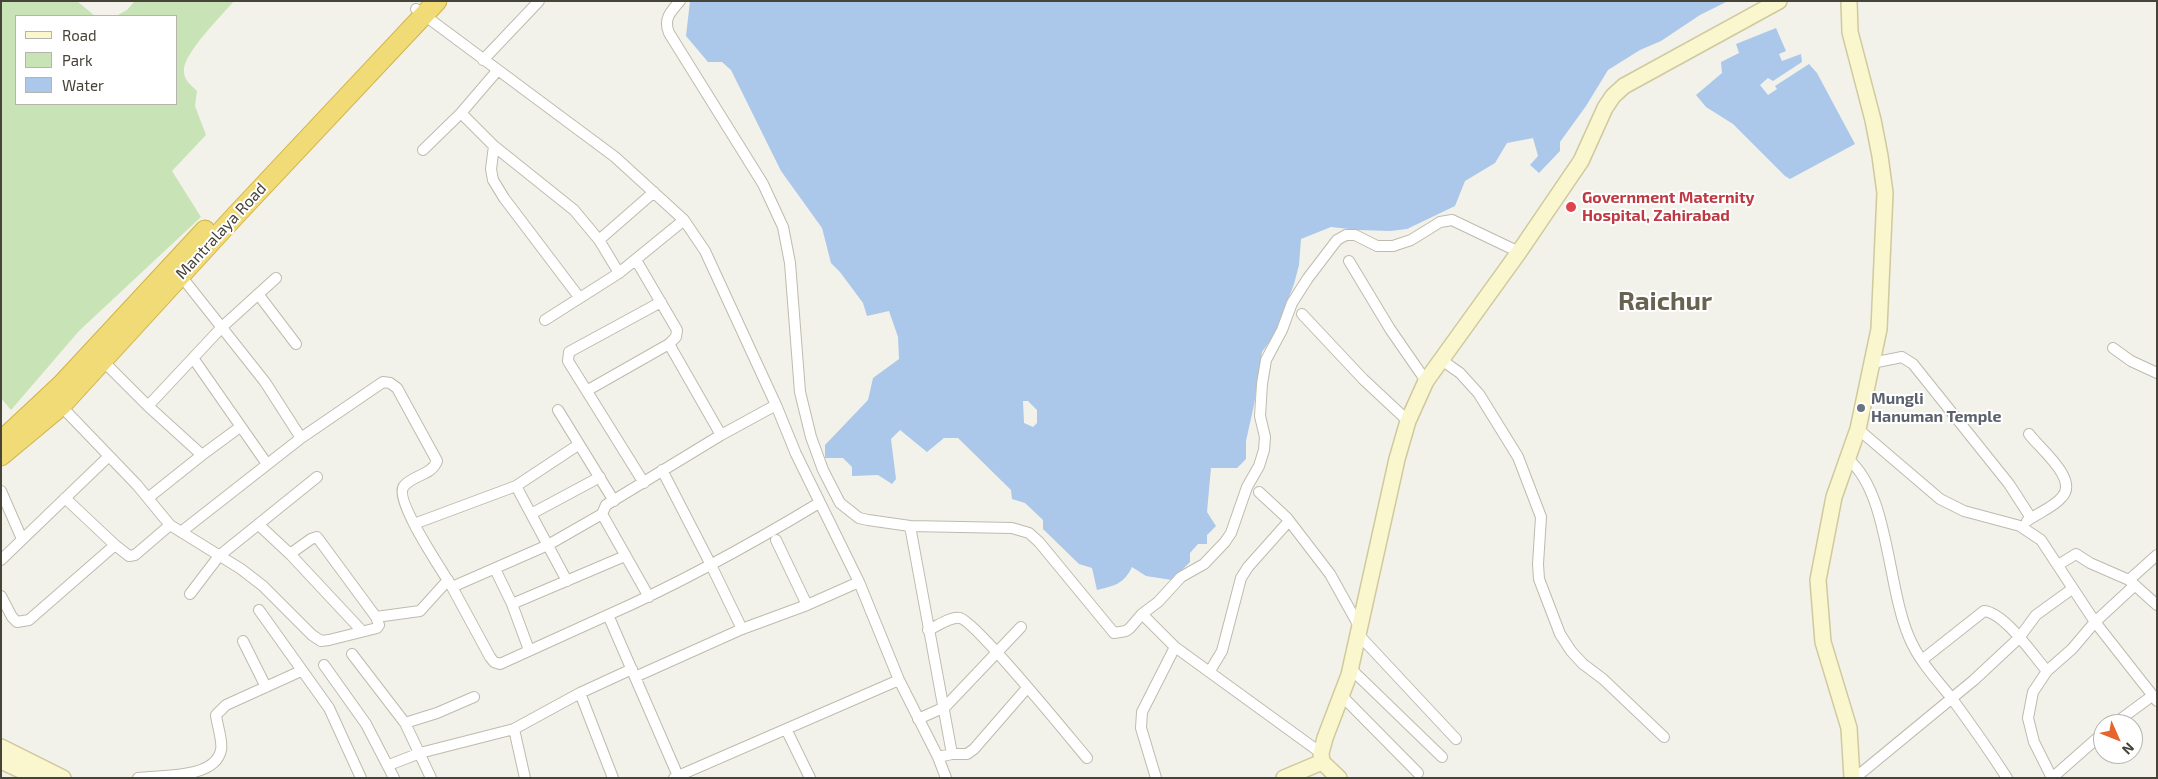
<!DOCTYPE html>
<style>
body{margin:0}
#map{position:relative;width:2158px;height:779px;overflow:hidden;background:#f3f2ea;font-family:"Exo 2",sans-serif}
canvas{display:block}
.frame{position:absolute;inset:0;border:2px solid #464338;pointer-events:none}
.legend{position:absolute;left:15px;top:15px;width:162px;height:90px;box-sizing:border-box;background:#fff;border:1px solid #b5b4af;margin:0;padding:6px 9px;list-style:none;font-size:15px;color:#464338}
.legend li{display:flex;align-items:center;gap:10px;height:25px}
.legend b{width:25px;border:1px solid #b5b4af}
.north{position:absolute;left:2093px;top:714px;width:50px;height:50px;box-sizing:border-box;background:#fff;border:1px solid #b5b4af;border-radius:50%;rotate:134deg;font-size:14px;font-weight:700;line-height:20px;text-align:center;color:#464338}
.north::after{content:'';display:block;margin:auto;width:18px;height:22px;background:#e7652c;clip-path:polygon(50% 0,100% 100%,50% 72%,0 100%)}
</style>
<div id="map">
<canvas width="2158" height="779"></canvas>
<div class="frame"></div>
<ul class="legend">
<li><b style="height:6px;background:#faf6cd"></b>Road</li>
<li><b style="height:14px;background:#c8e4b6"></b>Park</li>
<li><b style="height:14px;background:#abc7ea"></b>Water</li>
</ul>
<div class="north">N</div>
</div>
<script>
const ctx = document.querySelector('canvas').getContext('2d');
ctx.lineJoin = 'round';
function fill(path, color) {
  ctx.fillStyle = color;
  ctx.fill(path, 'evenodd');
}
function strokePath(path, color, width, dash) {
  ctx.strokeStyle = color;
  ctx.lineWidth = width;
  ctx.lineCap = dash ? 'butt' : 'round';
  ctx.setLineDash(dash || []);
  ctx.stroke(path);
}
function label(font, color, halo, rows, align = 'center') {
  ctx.font = font + ' "Exo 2",sans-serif';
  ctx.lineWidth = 4;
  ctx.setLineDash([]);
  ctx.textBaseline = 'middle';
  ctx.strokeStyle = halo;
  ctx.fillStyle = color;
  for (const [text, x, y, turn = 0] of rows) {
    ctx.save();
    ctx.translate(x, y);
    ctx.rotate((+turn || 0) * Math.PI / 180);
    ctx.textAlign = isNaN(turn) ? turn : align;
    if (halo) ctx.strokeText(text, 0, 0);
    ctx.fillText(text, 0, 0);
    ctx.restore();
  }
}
fill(new Path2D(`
 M 1,1 L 77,1 L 95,16 L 16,16 L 16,104 L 176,104 L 176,16 L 116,16 L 127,10 L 135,1 L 234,1 C 222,15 185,52 184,69 C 183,80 191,85 197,91 L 195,106 L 206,135 L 172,171 L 201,217 L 79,331 L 11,410 L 1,398 Z`), '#c8e4b6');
fill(new Path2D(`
 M 690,1 L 1728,1 L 1700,15 L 1661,41 L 1640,50 L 1608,70 L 1586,106 L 1560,142 L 1560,151 L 1539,173 L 1530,165 L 1538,156 L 1533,138 L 1507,143 L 1495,163 L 1465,181 L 1455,206 L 1407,229 L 1390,231 L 1358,230 L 1331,227 L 1301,239 L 1299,265 L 1294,284 L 1275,334 L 1262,352 L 1254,405 L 1246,441 L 1246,459 L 1237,468 L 1211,468 L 1207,512 L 1216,526 L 1207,535 L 1207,544 L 1198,544 L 1190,553 L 1190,562 L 1172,580 L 1146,576 L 1132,567 C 1124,584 1114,586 1097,590 L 1092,568 L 1079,564 L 1043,529 L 1043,520 L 1025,503 L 1012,499 L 1011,490 L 958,438 L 944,438 L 927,452 L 900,430 L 891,439 L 896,479 L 892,484 L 878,475 L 852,476 L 852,467 L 843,458 L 825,458 L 825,445 L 868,400 L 873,378 L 899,359 L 898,337 L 889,311 L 867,316 L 863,303 L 840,272 L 831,263 L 822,228 L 781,171 L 731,70 L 722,62 L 708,62 L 686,36 ZM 1023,401 L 1028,401 L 1037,410 L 1037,423 L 1033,427 L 1024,423 Z
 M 1776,28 L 1786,51 L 1779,54 L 1782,61 L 1801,54 L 1802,62 L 1773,81 L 1768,78 L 1760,85 L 1768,95 L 1777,89 L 1775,86 L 1809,64 L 1817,73 L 1855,144 L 1790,179 L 1785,176 L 1733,124 L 1706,107 L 1696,95 L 1722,73 L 1721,62 L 1739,53 L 1736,44 Z`), '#abc7ea');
const street = new Path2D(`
 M 680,1 C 671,11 663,19 669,33 L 763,184 L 783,227 L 790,263 L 800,392 L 811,437 L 823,470 L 840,503 L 859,518 L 868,520 L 910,526 L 1012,528 L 1029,533 L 1039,542 L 1114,633 L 1126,631 L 1130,628 L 1142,614 L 1158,602 L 1181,577 L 1204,564 L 1225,542 L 1231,533 L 1247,487 L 1259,466 L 1264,450 L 1265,437 L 1260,416 L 1262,384 L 1266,360 L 1282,330 L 1292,303 L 1308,278 L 1337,240 L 1346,235 L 1355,235 L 1377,246 L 1393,246 L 1411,240 L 1440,222 L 1452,220 L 1519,252
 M 416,9 L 615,157 L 684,220 L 705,251 L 776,405 L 796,454 L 859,582 L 899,680 L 938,757 L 946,778
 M 483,60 L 539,1
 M 461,113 L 494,146 L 574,210 L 599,240 L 619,273
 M 494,146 L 491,169 L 493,180 L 504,198 L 579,297
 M 423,150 L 461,113 L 497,71
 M 599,240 L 654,192
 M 1349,261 L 1390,329 L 1426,381
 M 181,276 L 265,382 L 301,438
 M 258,294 L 296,344
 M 1302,314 L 1363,379 L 1408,421
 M 545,320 L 619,273 L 684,220
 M 669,344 L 721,435
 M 2113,348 L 2131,361 L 2157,373
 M 193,358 L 267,464
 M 1440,359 L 1460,373 L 1479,394 L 1518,457 L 1541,517 L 1538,564 L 1539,579 L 1560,634 L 1571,651 L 1583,664 L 1603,679 L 1664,737
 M 102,360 L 148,406 L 202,455 L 148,498
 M 1872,363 L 1902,357 L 1913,364 L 2009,484 L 2031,518
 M 588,390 L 669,344 L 676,337 L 677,330 L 636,260
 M 61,406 L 137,485 L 170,525 L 241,569 L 263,586 L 312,635 L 321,641 L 329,640 L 377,628 L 379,625 L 376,617 L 317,537 L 311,539 L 290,554 L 362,631
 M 148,406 L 222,327 L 276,278
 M 558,410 L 614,501
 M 1858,429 L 1940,499 L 1964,511 L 2020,526 L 2041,540 L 2095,622 L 2157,701
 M 202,455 L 240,427
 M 1848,459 C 1889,493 1887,586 1909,637 C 1918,659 1935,678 1950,696 C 1970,723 1989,750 2007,778
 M 644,483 L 568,361 L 569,352 L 661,302
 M 516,486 L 531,514
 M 1,491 L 22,539
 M 1259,492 L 1287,518 L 1330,574 L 1359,626
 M 2027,521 C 2038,513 2054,507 2062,497 C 2079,479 2039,448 2029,434
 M 414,524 L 516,486 L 578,445
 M 259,525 L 290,554
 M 910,526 L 952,754 L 938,757
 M 181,532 L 301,438 L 383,382 L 390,383 L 397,388 L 437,461 C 432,475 413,475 404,486 C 393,499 443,572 452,587 L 548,545 L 602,514
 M 776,540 L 807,605
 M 115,545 L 129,556 L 135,555 L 170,525
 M 1,560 L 109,456
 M 2058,565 L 2076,554 L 2090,563 L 2129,580 L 2157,605
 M 495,569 L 512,604 L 529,650
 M 2129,580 L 2157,555
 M 567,581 L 531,514 L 600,477
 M 452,587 L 490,657 L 494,662 L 500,664 L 608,615
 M 190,594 L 219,556 L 317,477
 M 1,596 L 12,617 L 17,622 L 29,620 L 115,545 L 65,498
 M 649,597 L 602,514 L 606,505 L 721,435 L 776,405
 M 512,604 L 625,556
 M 259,610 L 329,708 L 361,778
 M 1142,614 L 1175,647 L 1321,753
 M 376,617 L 420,611 L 448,580
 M 742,629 L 807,605 L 859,582
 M 928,630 C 936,627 951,616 960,618 C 976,622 1070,738 1087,758
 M 1357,633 L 1456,739
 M 243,641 L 266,687
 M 352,654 L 405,723 L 431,778
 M 1922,660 L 1984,611 C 2005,613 2033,655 2047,671
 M 324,665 L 366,724 L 394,778
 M 1350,668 L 1442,757
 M 1210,671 L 1222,651 L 1241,578 L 1248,567 L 1289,521
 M 635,677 L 742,629 L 711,565 L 662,470
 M 580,693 L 613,778
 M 1341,695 L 1418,773
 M 918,719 L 945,707 L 1021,627
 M 405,723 L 437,713 L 474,697
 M 2114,724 L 2152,696
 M 786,729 L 810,778
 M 2103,733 L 2052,778 L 2034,742 L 2028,718 L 2033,692 L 2047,671 L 2072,649 L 2095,622 L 2135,585
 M 952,754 L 967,754 L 974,749 L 1027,688
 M 389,765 L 420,753 L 514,729
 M 138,778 C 162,775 215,779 221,750 C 223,741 217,725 216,715 L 226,705 L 301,671
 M 525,778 L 514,729 L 580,693 L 632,669
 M 674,778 L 678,776 L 608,615 C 681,583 751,544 819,503
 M 679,778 L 678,776 L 899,680
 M 1156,778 L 1141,728 L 1142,712 L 1175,647
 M 1855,778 L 1974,680 L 2019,638 L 2036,615 L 2072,589`);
const secondary = new Path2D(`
 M 1849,1 L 1850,32 L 1873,120 L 1880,156 L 1885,193 L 1879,329 L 1858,429 L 1834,497 L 1818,580 L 1823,642 L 1849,728 L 1852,778
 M 1,747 L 63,778
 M 1,761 L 38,778
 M 1322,762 L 1321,753 L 1325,738 L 1349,675 L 1397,459 L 1408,421 L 1426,381 L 1519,252 L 1581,161 L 1605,108 L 1613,96 L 1624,86 L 1779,1
 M 1284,778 L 1322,762 L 1339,778`);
const highway = new Path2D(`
 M 1,441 L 62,384 L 205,230
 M 1,456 L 61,406 L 235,216 L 437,1`);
strokePath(street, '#bebbad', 12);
strokePath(secondary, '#cfc99d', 18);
strokePath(highway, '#d0b347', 21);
strokePath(street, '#fff', 10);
strokePath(secondary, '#faf6cd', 15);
strokePath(highway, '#f1db76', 19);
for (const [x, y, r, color] of [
 [1571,207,6,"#e0444e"],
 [1861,408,5,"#6b7280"]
]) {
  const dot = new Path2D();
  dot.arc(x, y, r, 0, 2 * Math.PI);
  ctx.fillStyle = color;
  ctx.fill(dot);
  strokePath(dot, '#fff', 2);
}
label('bold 16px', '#be3a42', '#fff', [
 ["Government Maternity",1582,198],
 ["Hospital, Zahirabad",1582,216]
], 'left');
label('16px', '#464338', '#fff', [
 ["Mantralaya Road",221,231,-47]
]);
label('bold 16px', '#5b616d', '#fff', [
 ["Mungli",1871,399],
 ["Hanuman Temple",1871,417]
], 'left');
label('bold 26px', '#686250', '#fff', [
 ["Raichur",1665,301]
]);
</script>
